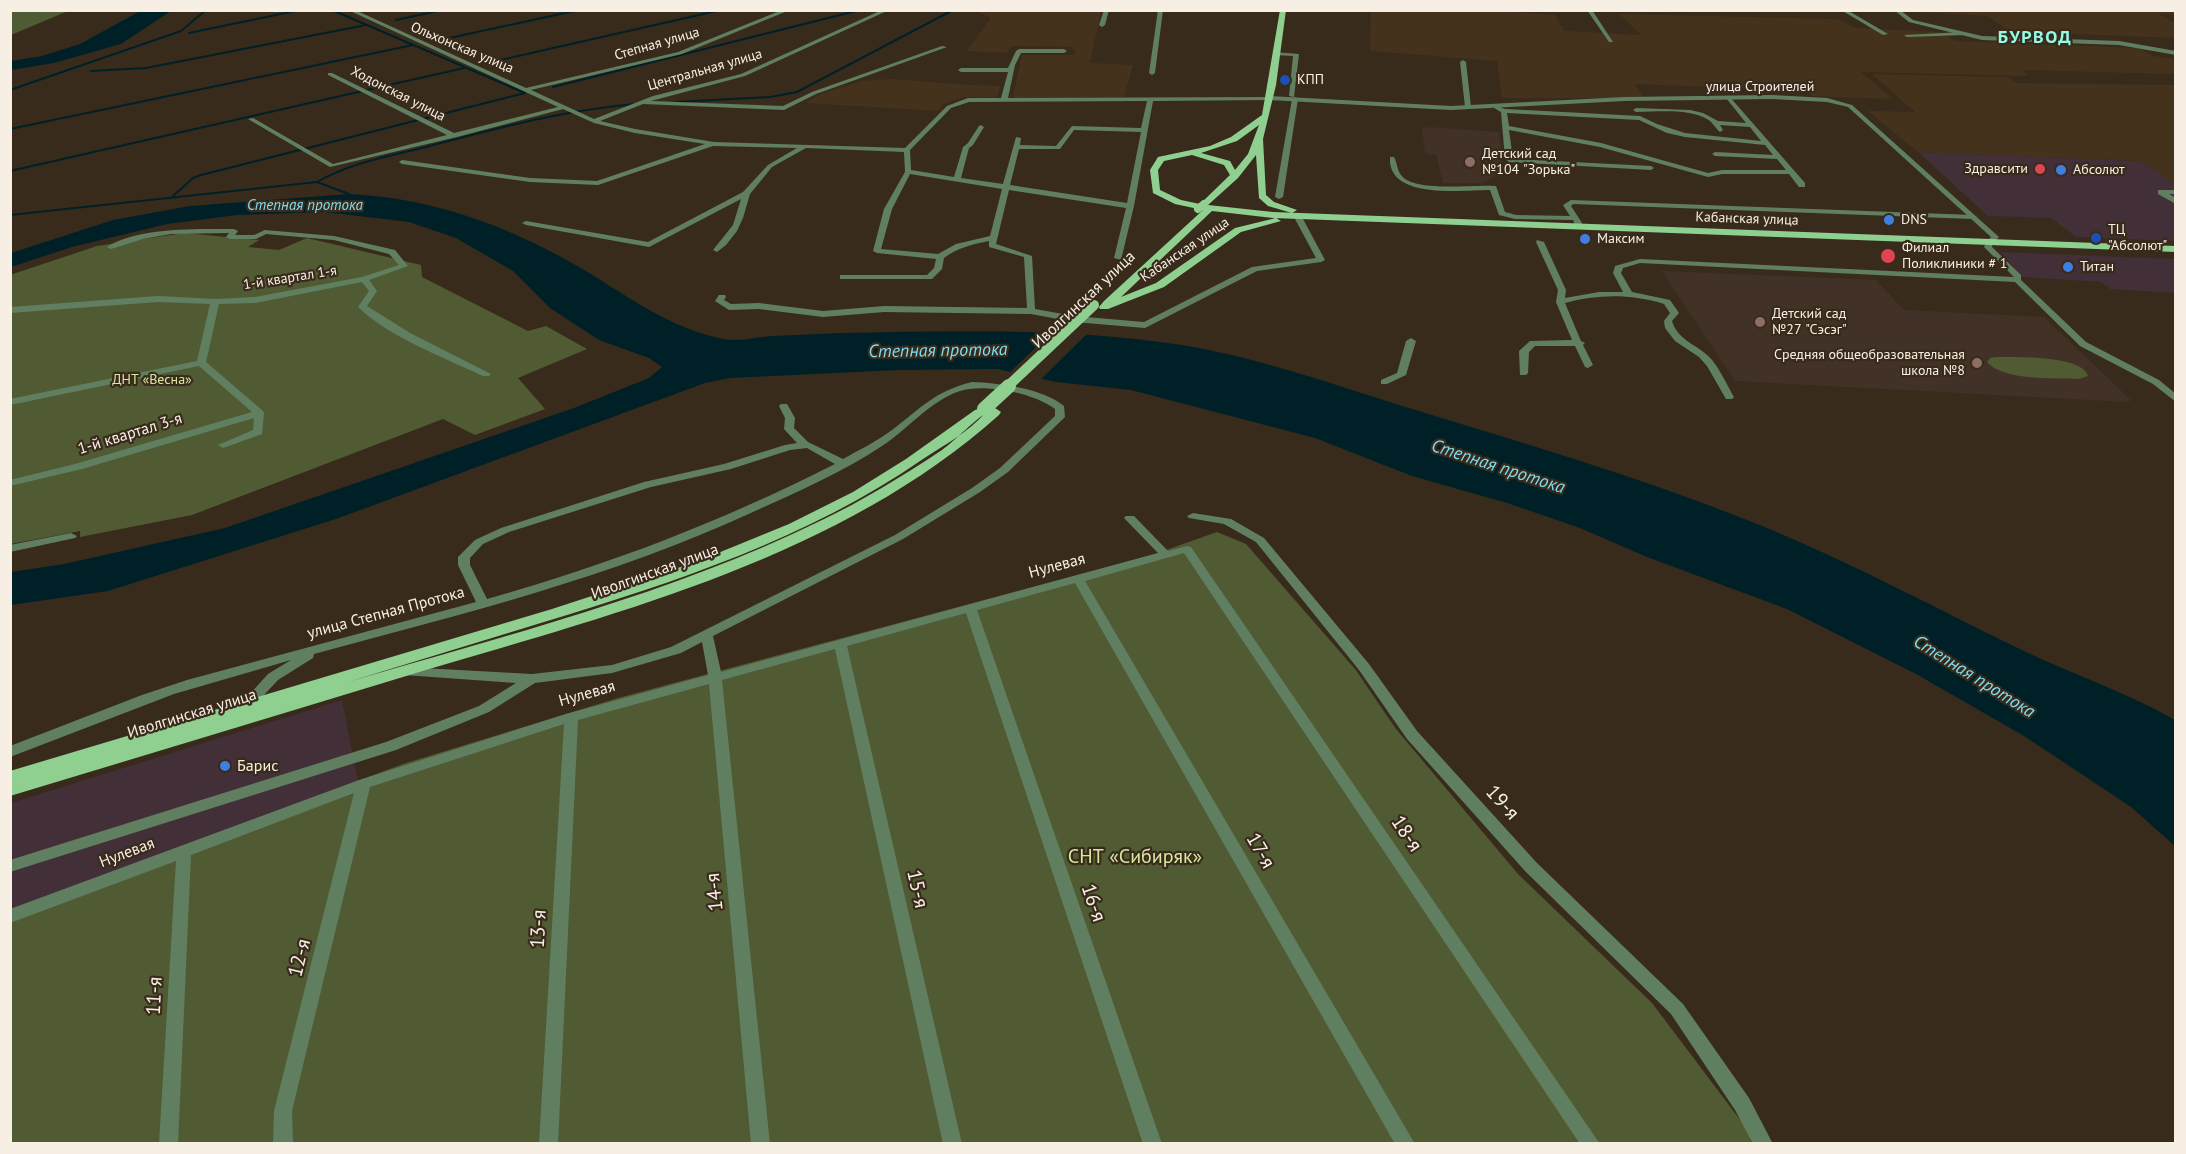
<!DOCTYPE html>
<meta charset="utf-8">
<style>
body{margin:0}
#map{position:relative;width:2186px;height:1154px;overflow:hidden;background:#392b1b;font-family:"PT Sans",sans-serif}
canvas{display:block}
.frame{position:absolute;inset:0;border:12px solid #f8efe4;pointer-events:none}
</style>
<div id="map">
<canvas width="2186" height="1154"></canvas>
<div class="frame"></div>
</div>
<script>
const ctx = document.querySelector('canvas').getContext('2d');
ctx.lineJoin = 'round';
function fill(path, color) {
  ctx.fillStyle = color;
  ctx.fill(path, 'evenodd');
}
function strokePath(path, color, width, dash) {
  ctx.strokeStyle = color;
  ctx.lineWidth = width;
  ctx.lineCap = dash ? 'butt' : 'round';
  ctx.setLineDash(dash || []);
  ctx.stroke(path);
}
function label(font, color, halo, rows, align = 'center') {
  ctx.font = font + ' "PT Sans",sans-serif';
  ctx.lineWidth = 4.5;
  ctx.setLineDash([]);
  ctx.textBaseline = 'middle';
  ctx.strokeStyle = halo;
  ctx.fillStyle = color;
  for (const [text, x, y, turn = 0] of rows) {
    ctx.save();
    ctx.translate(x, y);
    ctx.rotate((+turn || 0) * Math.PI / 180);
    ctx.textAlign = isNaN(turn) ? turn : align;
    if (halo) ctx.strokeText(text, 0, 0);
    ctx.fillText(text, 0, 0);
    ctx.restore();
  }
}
fill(new Path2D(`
 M 1918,152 L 2141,161 L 2175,184 L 2175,241 L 2076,237 L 2051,218 L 1988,216 Z
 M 2000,252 L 2175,259 L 2175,293 L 2110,289 L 2101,282 L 2022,277 Z
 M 342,700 L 358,781 L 11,910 L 11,803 Z`), '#422f37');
fill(new Path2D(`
 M 1485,10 L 1555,15 L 1564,31 L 1641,35 L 1619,14 L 1837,19 L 1855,28 L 1941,32 L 1955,41 L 2138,48 L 2153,56 L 2175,59 L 2176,74 L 2022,70 L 2028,76 L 1861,72 L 1893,99 L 1812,96 L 1807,91 L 1634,84 L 1644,98 L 1502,98 L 1497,61 L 1370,51 L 1371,11 Z
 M 977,11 L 1101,11 L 1090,63 L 1133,65 L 1124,97 L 1013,98 L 1022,55 L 1076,55 L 1072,47 L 1012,46 L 1006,53 L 966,51 L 991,18 Z
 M 1901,11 L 2175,11 L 2175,15 L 2159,14 L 2175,23 L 2175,38 L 2010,31 L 1987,16 Z
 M 1872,74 L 2007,77 L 2016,83 L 2175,85 L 2175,184 L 2141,161 L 1918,152 L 1868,111 L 1915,112 Z
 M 892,79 L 970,85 L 1000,86 L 997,97 L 964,97 L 943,104 L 938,111 L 806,103 L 821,94 L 862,81 Z`), '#44321c');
fill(new Path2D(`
 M 1429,127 L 1499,132 L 1504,169 L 1484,183 L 1443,183 L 1436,155 L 1425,154 L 1422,129 Z
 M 1662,271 L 1876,280 L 1904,310 L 2044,317 L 2131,400 L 2128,402 L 1735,381 Z`), '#423127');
fill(new Path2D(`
 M 11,10 L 67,10 L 68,11 L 11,35 Z
 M 184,233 L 259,240 L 248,247 L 279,250 L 307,238 L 421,265 L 422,277 L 528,331 L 546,326 L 587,349 L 518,378 L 545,409 L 475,435 L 443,419 L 192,515 L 80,537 L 80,531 L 11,544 L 10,275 L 97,246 Z
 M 1995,357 C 2014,357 2083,355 2088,376 L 2079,379 C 2056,378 2003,381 1987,362 L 1990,358 Z
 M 1217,532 L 1246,544 L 1355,669 L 1396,729 L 1518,874 L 1652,1003 L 1744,1125 L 1752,1143 L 11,1144 L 11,910 L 403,764 L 618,698 L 1152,555 Z`), '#515b33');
fill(new Path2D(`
 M 142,10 L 171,11 L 121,44 L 54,63 L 11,70 L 11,61 L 42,56 L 80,44 Z
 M 349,194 C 434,198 512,227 586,271 C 630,298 672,329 724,339 C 739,342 757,337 772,336 C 795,335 818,334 840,333 C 948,331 1053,328 1160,342 C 1250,353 1336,386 1422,412 C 1540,448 1658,483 1772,530 C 1858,566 1941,611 2026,652 C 2075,675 2128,693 2175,720 L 2175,846 L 2131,807 L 2024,736 L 1916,674 L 1787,609 L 1647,557 L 1580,528 L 1507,503 L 1412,476 L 1315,438 L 1131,390 L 1056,382 L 997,369 L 899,370 L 730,378 L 705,383 L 336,519 L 108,591 L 11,605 L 11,572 L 64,564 L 225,528 L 574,408 L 649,378 L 662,367 L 649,358 L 599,340 L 550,308 L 513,271 L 456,238 L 409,222 L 325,212 L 237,215 L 167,224 L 72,247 L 11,267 L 11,253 L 113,220 L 190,206 Z`), '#002027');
fill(new Path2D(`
 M 1056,328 L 1090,331 L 1039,381 L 1007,375 Z`), '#392b1b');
strokePath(new Path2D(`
 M 396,20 L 442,10
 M 189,33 L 300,10
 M 445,39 L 579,10
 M 496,61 L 721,10
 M 91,71 L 146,68 L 366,25
 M 553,87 L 860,10
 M 10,90 L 181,31 L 206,10
 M 674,102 L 770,97 L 797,92 L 953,10
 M 10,129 L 413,45
 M 10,171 L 464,68
 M 317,182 C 352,162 391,156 430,146 C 498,128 565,110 635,104
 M 173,196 L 193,178 L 201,175 L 525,93 L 332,10
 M 10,215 L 317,182 L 349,194`), '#002027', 2);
fill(new Path2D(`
 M 355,10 L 526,88 L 678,52 L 782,10 L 790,10 L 682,54 L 531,90 L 594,119 L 653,96 L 741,74 L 882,10 L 889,10 L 745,76 L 651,101 L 783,106 L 812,92 L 942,46 L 947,47 L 816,94 L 784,110 L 643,104 L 600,121 L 635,129 L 714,142 L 905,148 L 947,106 L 968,98 L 1001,98 L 1008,72 L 961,72 L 958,70 L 961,68 L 1008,68 L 1016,51 L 1019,49 L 1064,49 L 1067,51 L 1064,53 L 1021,53 L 1015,65 L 1008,98 L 1271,97 L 1269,100 L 1153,101 L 1134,206 L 1121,260 L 1114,258 L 1126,208 L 1009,190 L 996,244 L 1032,256 L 1035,309 L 1074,316 L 1144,322 L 1252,267 L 1316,258 L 1295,219 L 1296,217 L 1303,219 L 1325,260 L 1321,262 L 1257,271 L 1145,328 L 1074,322 L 1031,314 L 884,312 L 823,317 L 759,309 L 729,310 L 715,301 L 719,295 L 725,295 L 726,297 L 724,300 L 731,304 L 759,303 L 823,311 L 884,306 L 1027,308 L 1024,257 L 989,247 L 989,241 C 973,244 957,248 944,258 L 942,269 L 932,279 L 840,279 L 840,275 L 927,275 L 934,268 L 936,259 L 877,253 L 873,251 L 884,209 L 905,172 L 904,152 L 806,148 L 772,167 L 750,194 L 743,218 L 737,231 L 726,245 L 717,252 L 713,250 L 733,225 L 741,199 L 649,247 L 526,225 L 522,223 L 526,221 L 648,242 L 743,192 L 768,165 L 797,148 L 713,146 L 598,185 L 530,182 L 402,164 L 399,162 L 402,160 L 530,178 L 597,181 L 705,144 L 635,133 L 594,123 L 563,109 L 457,137 L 330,167 L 248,119 L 253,118 L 333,164 L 447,135 L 328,75 L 328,73 L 332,73 L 454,133 L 558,107 L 348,10 ZM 1147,101 L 1141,128 L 1072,126 L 1056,146 L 1020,145 L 1021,138 L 1016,137 L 1003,184 L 961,178 L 969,148 L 973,145 L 984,127 L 981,125 L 979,126 L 968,143 L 963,147 L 954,177 L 911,170 L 910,150 L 951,108 L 969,102 ZM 1074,130 L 1141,132 L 1127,203 L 1010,185 L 1019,149 L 1060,149 ZM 910,174 L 1002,189 L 990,236 L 956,244 L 938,254 L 881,249 L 892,209 Z
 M 1104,10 L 1109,10 L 1105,25 L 1102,27 L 1099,25 Z
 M 1158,10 L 1163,10 L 1155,73 L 1152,75 L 1149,73 Z
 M 1587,10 L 1592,10 L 1613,42 L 1609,42 Z
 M 1841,10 L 1847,10 L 1888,34 L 1883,35 Z
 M 1963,32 L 1965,35 L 1907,37 L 1904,35 Z
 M 1273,52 L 1299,54 L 1294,97 L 1289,96 L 1293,56 L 1275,55 Z
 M 1463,60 L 1466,62 L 1471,107 L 1468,109 L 1465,107 L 1460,62 Z
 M 1729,96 L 1805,183 L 1805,187 L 1799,187 L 1789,174 L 1722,174 L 1708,177 L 1600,147 L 1509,130 L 1513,159 L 1651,166 L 1654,168 L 1651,170 L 1509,162 L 1505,159 L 1501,112 L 1494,108 L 1497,106 L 1505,109 L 1640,116 L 1657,124 L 1685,133 L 1761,141 L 1750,127 L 1720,125 L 1723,130 L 1720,132 C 1715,128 1713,122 1707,119 C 1687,108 1658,112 1636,112 L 1633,110 L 1636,108 L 1690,110 L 1703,113 L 1718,121 L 1746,123 L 1726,98 ZM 1507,113 L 1639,120 L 1667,133 L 1685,137 L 1765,145 L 1773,155 L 1715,152 L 1712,154 L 1715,156 L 1777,159 L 1786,170 L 1722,170 L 1708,173 L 1601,143 L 1509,126 Z
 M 1295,97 L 1298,99 L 1283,197 L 1279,199 L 1275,197 L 1292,99 Z
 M 1390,157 L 1394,157 C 1397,162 1397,170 1401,175 C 1414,193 1474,184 1496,186 L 1505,212 L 1516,215 L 1570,216 L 1563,205 L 1571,200 L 1973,215 L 1977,217 L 1973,219 L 1573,204 L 1571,206 L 1582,223 L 1581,225 L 1575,225 L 1573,220 L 1515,219 L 1499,215 L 1490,190 C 1462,190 1387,200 1390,157 Z
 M 2158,190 L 2176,190 L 2176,194 L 2169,194 L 2176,198 L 2176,204 L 2158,194 Z
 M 234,229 L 238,231 L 235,235 L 254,235 L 265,230 L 334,236 L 395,250 L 408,266 L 369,280 L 377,291 L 367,306 L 410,333 L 491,374 L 489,376 L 483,376 C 445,358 387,336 358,307 L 369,291 L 362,282 L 255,303 L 219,304 L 206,362 L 263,411 L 264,413 L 262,434 L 223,448 L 218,445 L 253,430 L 254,418 L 82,469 L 10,486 L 10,480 L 75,464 L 252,412 L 199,366 L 10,405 L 10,399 L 197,361 L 210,304 L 158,302 L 10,313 L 10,307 L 158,296 L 215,299 L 255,297 L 362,277 L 399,265 L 389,254 L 334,240 L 266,234 L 256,239 L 230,239 L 226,237 L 229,233 L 171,234 L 143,239 L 111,249 L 107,247 C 137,227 198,229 234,229 Z
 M 1537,240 L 1544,242 L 1566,290 L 1565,298 L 1599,292 L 1623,292 L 1613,273 L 1615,266 L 1640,259 L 2014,277 L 1984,247 L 1987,240 L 1993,240 L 1992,247 L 2021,275 L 2021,280 L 2086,342 L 2159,380 L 2176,394 L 2176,402 L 2153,384 L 2080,346 L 2015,282 L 1640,263 L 1623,268 L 1621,273 L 1632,292 L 1670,300 L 1679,313 L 1672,321 C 1678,342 1700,345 1712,360 C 1721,371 1727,385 1734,397 L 1732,399 L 1726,399 L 1707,366 L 1699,357 L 1675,341 L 1665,328 L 1664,321 L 1670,313 L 1664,304 C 1632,294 1597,294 1565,303 L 1581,341 L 1585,343 L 1583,345 L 1593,365 L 1588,368 L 1585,367 L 1575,346 L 1535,346 L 1529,352 L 1528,373 L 1526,375 L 1520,375 L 1519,351 L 1530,341 L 1572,340 L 1556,302 L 1558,290 L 1536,242 Z
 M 1411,338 L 1416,341 L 1406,375 L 1387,384 L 1381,384 L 1381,380 L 1397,373 L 1406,341 Z
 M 972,382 C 999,383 1042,388 1064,406 L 1065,417 L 1008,472 L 980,492 L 903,539 L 713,636 L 721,672 L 1158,553 L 1124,518 L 1126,516 L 1134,516 L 1168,551 L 1187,546 L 1191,547 L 1600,1144 L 1580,1144 L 1184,553 L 1085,581 L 1415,1144 L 1395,1144 L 1075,583 L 977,610 L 1162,1144 L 1143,1144 L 966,613 L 847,646 L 962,1144 L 943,1144 L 835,649 L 722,680 L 770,1144 L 751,1144 L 709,684 L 578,720 L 558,1144 L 539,1144 L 564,724 L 370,787 L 292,1111 L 293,1144 L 273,1144 L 274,1111 L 354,793 L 191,855 L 178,1144 L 159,1144 L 176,861 L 10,923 L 10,909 L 359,780 L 566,714 L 708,675 L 702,642 L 681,653 L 612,673 L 535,683 L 489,712 L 396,750 L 10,872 L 10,860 L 386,742 L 479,706 L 516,683 L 404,675 L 399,674 L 397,671 L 399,668 L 404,667 L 532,674 L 612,665 L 671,647 L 895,535 L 972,488 L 1000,468 L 1055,416 L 1055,409 C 1035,393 984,383 960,391 C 930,401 908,429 882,446 C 843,472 797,492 753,512 C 613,577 462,614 314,654 L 313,658 L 278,680 L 250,710 L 240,710 L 238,707 L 268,674 L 291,660 L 174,694 L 10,757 L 10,746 L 142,695 L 187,680 L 476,602 L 458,565 L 458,557 L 475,540 L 501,528 L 644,482 L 724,464 L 785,445 L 797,443 L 784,429 L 785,418 L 779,406 L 781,404 L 787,404 L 795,418 L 794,428 L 808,442 L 843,459 C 859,450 876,442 892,430 C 921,408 935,391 972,382 ZM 807,448 L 835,464 C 723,521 608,565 487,599 L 470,565 L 470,558 L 483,544 L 509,532 L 651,487 L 731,469 L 790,450 Z
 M 1193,513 L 1231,519 L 1264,538 L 1369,664 L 1417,731 L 1537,863 L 1683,1004 L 1749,1098 L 1773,1144 L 1753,1144 L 1735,1110 L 1671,1014 L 1525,871 L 1407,739 L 1359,670 L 1256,542 L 1224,524 L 1189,518 L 1187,516 Z
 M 71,533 L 77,536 L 75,538 L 10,552 L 10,545 Z`), '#607f61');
fill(new Path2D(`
 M 1894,10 L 1900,10 L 1913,20 L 1982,36 L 2119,41 L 2176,51 L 2176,55 L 2119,45 L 1982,40 L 1909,22 Z
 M 1772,95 L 1827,98 L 1852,105 L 1999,237 L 1993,244 L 1987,244 L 1986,242 L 1991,237 L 1848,107 L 1827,102 L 1772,99 L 1625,101 L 1451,110 L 1269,100 L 1266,98 L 1269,96 L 1451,106 L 1625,97 Z`), '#607f61');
fill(new Path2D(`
 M 1280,10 L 1286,10 L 1276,85 L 1263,139 L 1266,195 L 1274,202 L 1297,210 L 1292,213 L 1268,206 L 1259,198 L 1256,155 L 1238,178 L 1208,205 L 1273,212 L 2176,246 L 2176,252 L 1273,218 L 1212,211 L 1121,297 L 1156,283 L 1235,228 L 1276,218 L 1281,221 L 1241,232 L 1164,287 L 1108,309 L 1100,309 L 1099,307 L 1104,301 L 1203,210 L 1175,204 L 1153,193 L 1150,170 L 1158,157 L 1210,146 L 1231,137 L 1262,115 ZM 1259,125 L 1248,154 L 1235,170 L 1230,161 L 1201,153 L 1237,141 ZM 1192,155 L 1224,165 L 1230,175 L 1200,204 L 1181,200 L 1160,190 L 1158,170 L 1164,161 Z
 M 995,408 L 1001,412 L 999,415 C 841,556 625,611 426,670 C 288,712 149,754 10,796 L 10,771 L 552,609 L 696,562 L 789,524 L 853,492 L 906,459 L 975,410 L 979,409 L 985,413 C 970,431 943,446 923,459 C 809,538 676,582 544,622 C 479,642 413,662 348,682 C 507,635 671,594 820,521 C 862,501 903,476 942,450 C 955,441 983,411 995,408 Z`), '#8fd091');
strokePath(new Path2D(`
 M 1198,209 L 1204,204`), '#8fd091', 8);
strokePath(new Path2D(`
 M 1007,387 L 1094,305`), '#8fd091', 10);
strokePath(new Path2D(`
 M 984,409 L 1009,386`), '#8fd091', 14);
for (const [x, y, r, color] of [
 [1285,80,6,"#1a4fb4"],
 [1470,162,6,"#8d6e63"],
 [2040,169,6,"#e0444e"],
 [2061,170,6,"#3f7fe0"],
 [1889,220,6,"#3f7fe0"],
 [2096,238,6,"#1a4fb4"],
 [1585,239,6,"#3f7fe0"],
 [1888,256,8,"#e0444e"],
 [2068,267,6,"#3f7fe0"],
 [1760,322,6,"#8d6e63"],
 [1977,363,6,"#8d6e63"],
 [225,766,6,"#3f7fe0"]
]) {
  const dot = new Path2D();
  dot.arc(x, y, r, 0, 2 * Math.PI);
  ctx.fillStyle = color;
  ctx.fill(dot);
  strokePath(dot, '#392b1b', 2);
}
label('14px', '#f8efe4', '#392b1b', [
 ["Степная улица",657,44,-16],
 ["Ольхонская улица",462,48,23],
 ["Центральная улица",705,70,-16],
 ["улица Строителей",1760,87],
 ["Ходонская улица",398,94,27],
 ["Кабанская улица",1747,219,2],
 ["Кабанская улица",1185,250,-34],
 ["1-й квартал 1-я",290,278,-9]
]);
label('14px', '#f8efe4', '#392b1b', [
 ["КПП",1297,80],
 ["Детский сад",1482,154],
 ["№104 \"Зорька\"",1482,170],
 ["Здравсити",2028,169,"right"],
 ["Абсолют",2073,170],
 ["DNS",1901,220],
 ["ТЦ",2108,230],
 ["\"Абсолют\"",2108,246],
 ["Максим",1597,239],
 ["Филиал",1902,248],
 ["Поликлиники # 1",1902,264],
 ["Титан",2080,267],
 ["Детский сад",1772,314],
 ["№27 \"Сэсэг\"",1772,330],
 ["Средняя общеобразовательная",1965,355,"right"],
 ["школа №8",1965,371,"right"]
], 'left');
label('14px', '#d6e89e', '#392b1b', [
 ["ДНТ «Весна»",152,380]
]);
label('italic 15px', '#7bdef5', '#392b1b', [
 ["Степная протока",305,206]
]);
label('16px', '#f8efe4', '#392b1b', [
 ["Иволгинская улица",1084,300,-43],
 ["1-й квартал 3-я",130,434,-17],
 ["Нулевая",1057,566,-15],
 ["Иволгинская улица",655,572,-20],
 ["улица Степная Протока",386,613,-15],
 ["Нулевая",587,694,-16],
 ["Иволгинская улица",192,714,-17],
 ["Нулевая",127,853,-21]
]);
label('16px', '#f8efe4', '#392b1b', [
 ["Барис",237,766]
], 'left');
ctx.letterSpacing = '1.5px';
label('bold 18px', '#95fbe7', '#392b1b', [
 ["БУРВОД",2035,38]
]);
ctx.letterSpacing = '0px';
label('italic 18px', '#7bdef5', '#392b1b', [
 ["Степная протока",938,351,-1],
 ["Степная протока",1498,467,18],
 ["Степная протока",1974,677,32]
]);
label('20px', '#f8efe4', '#392b1b', [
 ["19-я",1502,803,48],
 ["18-я",1406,834,56],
 ["17-я",1260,851,60],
 ["15-я",917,889,77],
 ["14-я",715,892,-96],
 ["16-я",1093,903,71],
 ["13-я",539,929,-87],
 ["12-я",300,958,-76],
 ["11-я",155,996,-87]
]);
label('20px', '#d6e89e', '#392b1b', [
 ["СНТ «Сибиряк»",1135,857]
]);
</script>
